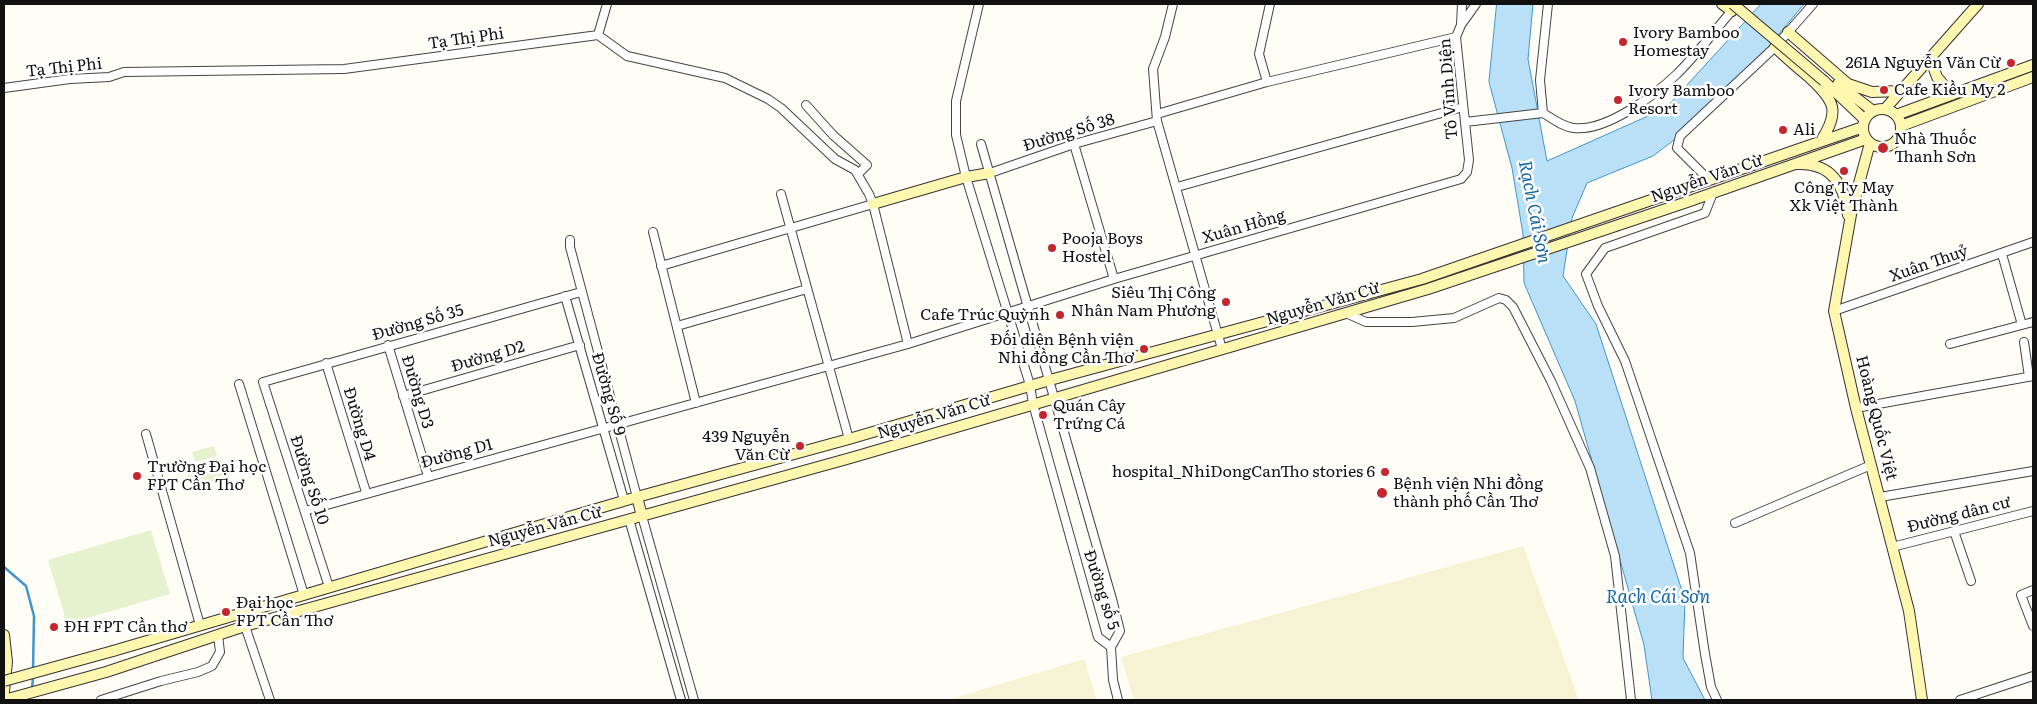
<!DOCTYPE html>
<meta charset="utf-8">
<style>
body{margin:0}
#map{position:relative;width:2037px;height:704px;overflow:hidden;background:#fffdf5;font-family:Literata,serif}
canvas{display:block}
.frame{position:absolute;inset:0;border:5px solid #111;pointer-events:none}
</style>
<div id="map">
<canvas width="2037" height="704"></canvas>
<div class="frame"></div>
</div>
<script>
const ctx = document.querySelector('canvas').getContext('2d');
ctx.lineJoin = 'round';
function fill(path, color) {
  ctx.fillStyle = color;
  ctx.fill(path, 'evenodd');
}
function strokePath(path, color, width, dash) {
  ctx.strokeStyle = color;
  ctx.lineWidth = width;
  ctx.lineCap = dash ? 'butt' : 'round';
  ctx.setLineDash(dash || []);
  ctx.stroke(path);
}
function label(font, color, halo, rows, align = 'center') {
  ctx.font = font + ' Literata,serif';
  ctx.lineWidth = 5;
  ctx.setLineDash([]);
  ctx.textBaseline = 'middle';
  ctx.strokeStyle = halo;
  ctx.fillStyle = color;
  for (const [text, x, y, turn = 0] of rows) {
    ctx.save();
    ctx.translate(x, y);
    ctx.rotate((+turn || 0) * Math.PI / 180);
    ctx.textAlign = isNaN(turn) ? turn : align;
    if (halo) ctx.strokeText(text, 0, 0);
    ctx.fillText(text, 0, 0);
    ctx.restore();
  }
}
fill(new Path2D(`
 M 1523,546 L 1579,700 L 1134,700 L 1121,657 Z
 M 1084,659 L 1097,700 L 947,700 Z`), '#f6f3d4');
fill(new Path2D(`
 M 214,446 L 217,456 L 195,462 L 192,452 Z
 M 220,461 L 225,478 L 191,488 L 186,471 Z
 M 151,530 L 170,594 L 67,624 L 48,560 Z`), '#e6f2cf');
const water = new Path2D(`
 M 1497,4 L 1533,4 L 1528,59 L 1547,161 L 1666,108 L 1761,4 L 1804,4 L 1721,104 L 1653,156 L 1587,183 L 1572,218 L 1563,276 L 1596,324 L 1685,600 L 1683,658 L 1705,700 L 1652,700 L 1644,645 L 1575,401 L 1524,283 L 1523,234 L 1512,168 L 1489,82 Z`);
fill(water, '#b9e0f7');
strokePath(water, '#3f96cf', 1);
strokePath(new Path2D(`
 M 4,567 L 26,586 L 34,616 L 33,671
 M 32,689 L 33,677`), '#3f96cf', 2.5);
const street = new Path2D(`
 M 979,4 L 956,101 L 956,135 L 966,177 L 1030,385 L 1033,404 L 1098,637 L 1111,647
 M 1173,4 L 1165,37 L 1153,69 L 1157,121 L 1222,349
 M 1270,4 L 1259,54 L 1267,82 L 1456,37
 M 1548,4 L 1540,80 L 1543,113 C 1553,119 1563,127 1574,128 C 1606,132 1655,95 1677,74 C 1698,53 1716,29 1735,7
 M 1461,25 L 1476,4
 M 598,35 L 607,4
 M 4,88 L 70,79 L 109,77 L 124,72 L 344,69 L 598,35 L 627,56 L 725,78 L 768,99 L 781,108 L 835,159 L 855,170 L 869,194 L 873,204 L 908,344
 M 806,105 L 833,135 L 867,165 L 859,173
 M 1157,114 L 1267,82
 M 1465,122 L 1543,113
 M 981,144 L 1112,599 L 1120,631 L 1111,647
 M 1074,144 L 1114,279
 M 990,173 L 1074,144 L 1157,121
 M 1709,180 L 1677,148 L 1680,136 L 1775,47 L 1813,4
 M 1177,187 L 1463,107
 M 1713,193 L 1705,213 L 1605,248 L 1586,274 L 1598,306 L 1625,361 L 1690,553 L 1705,654 L 1711,687 L 1717,700
 M 781,194 L 849,439
 M 653,232 L 696,403
 M 570,240 L 570,247 L 637,497
 M 2002,254 L 2022,325
 M 661,266 L 873,204
 M 565,296 L 624,500
 M 1834,311 L 2033,242
 M 1346,313 L 1366,322 L 1412,322 L 1454,318 L 1499,298 L 1506,300 L 1513,307 L 1551,381 L 1590,468 L 1615,556 L 1631,700
 M 677,326 L 807,289
 M 2024,342 L 2029,377
 M 1950,344 L 2033,322
 M 388,345 L 428,476
 M 326,363 L 366,492
 M 239,384 L 304,595
 M 403,396 L 580,345
 M 1856,408 L 2033,376
 M 146,434 L 200,625
 M 1880,497 L 2033,471
 M 305,511 L 908,344 L 1114,279 L 1461,179 L 1467,172 L 1469,160 L 1456,37 L 1461,25 L 1462,4
 M 642,516 L 694,700
 M 629,519 L 681,700
 M 1735,523 L 1871,465
 M 1954,531 L 1971,581
 M 1892,547 L 2033,511
 M 329,587 L 263,382 L 581,292
 M 2033,590 L 2021,595 L 2033,626
 M 245,626 L 270,700
 M 1111,647 L 1113,680 L 1118,700
 M 101,700 L 161,681 L 198,672 L 212,666 L 220,652 L 218,635
 M 1960,700 L 2033,676`);
const secondary = new Path2D(`
 M 1722,4 L 1732,11
 M 1788,32 L 1848,84 L 1872,92 L 1901,91
 M 1775,47 C 1786,58 1798,68 1810,78 C 1835,101 1840,111 1821,141
 M 1930,58 L 1937,77 L 1952,95
 M 1824,81 L 1865,120
 M 1838,84 L 1873,111
 M 1885,109 L 1978,4
 M1863 128a19 19 0 1 1 38 0a19 19 0 1 1-38 0Z
 M 1896,115 L 2033,65
 M 1901,126 L 2033,77
 M 1870,143 L 1852,209 L 1834,311 L 1856,408 L 1909,611 L 1922,700
 M 1798,164 C 1832,163 1844,185 1848,215
 M 873,204 L 966,177 L 990,173
 M 637,497 L 642,516
 M 4,635 L 7,662 L 4,692
 M 113,651 L 637,497 L 849,439 L 1050,380 L 1422,279 L 1863,127
 M 4,700 L 106,672 L 245,626 L 854,457 L 1428,289 L 1687,202 L 1866,139`);
strokePath(street, '#444', 10);
strokePath(secondary, '#333', 12);
strokePath(street, '#fff', 8);
strokePath(secondary, '#fff6b0', 10);
const secondaryBridge = new Path2D(`
 M 1733,4 L 1824,81
 M 4,681 L 113,651`);
strokePath(secondaryBridge, '#333', 12, []);
strokePath(secondaryBridge, '#fff6b0', 10);
for (const [x, y, r, color] of [
 [1623,42,5,"#c4262e"],
 [2011,63,5,"#c4262e"],
 [1884,90,5,"#c4262e"],
 [1618,100,5,"#c4262e"],
 [1783,130,5,"#c4262e"],
 [1883,148,6,"#c4262e"],
 [1844,171,5,"#c4262e"],
 [1052,248,5,"#c4262e"],
 [1226,302,5,"#c4262e"],
 [1060,315,5,"#c4262e"],
 [1144,349,5,"#c4262e"],
 [1043,415,5,"#c4262e"],
 [800,446,5,"#c4262e"],
 [1385,472,5,"#c4262e"],
 [137,476,5,"#c4262e"],
 [1382,493,6,"#c4262e"],
 [226,612,5,"#c4262e"],
 [54,627,5,"#c4262e"]
]) {
  const dot = new Path2D();
  dot.arc(x, y, r, 0, 2 * Math.PI);
  ctx.fillStyle = color;
  ctx.fill(dot);
  strokePath(dot, '#fff', 2);
}
label('16px', '#111', '#fff', [
 ["Ivory Bamboo",1633,33],
 ["Homestay",1633,51],
 ["261A Nguyễn Văn Cừ",2001,63,"right"],
 ["Cafe Kiều My 2",1894,90],
 ["Ivory Bamboo",1628,91],
 ["Resort",1628,109],
 ["Ali",1793,130],
 ["Nhà Thuốc",1894,139],
 ["Thanh Sơn",1894,157],
 ["Công Ty May",1844,188,"center"],
 ["Xk Việt Thành",1844,206,"center"],
 ["Pooja Boys",1062,239],
 ["Hostel",1062,257],
 ["Siêu Thị Công",1216,293,"right"],
 ["Nhân Nam Phương",1216,311,"right"],
 ["Cafe Trúc Quỳnh",1050,315,"right"],
 ["Đối diện Bệnh viện",1134,340,"right"],
 ["Nhi đồng Cần Thơ",1134,358,"right"],
 ["Quán Cây",1053,406],
 ["Trứng Cá",1053,424],
 ["439 Nguyễn",790,437,"right"],
 ["Văn Cừ",790,455,"right"],
 ["Trường Đại học",147,467],
 ["FPT Cần Thơ",147,485],
 ["hospital_NhiDongCanTho stories 6",1375,472,"right"],
 ["Bệnh viện Nhi đồng",1393,484],
 ["thành phố Cần Thơ",1393,502],
 ["Đại học",236,603],
 ["FPT Cần Thơ",236,621],
 ["ĐH FPT Cần thơ",64,627]
], 'left');
label('16px', '#111', '#fff', [
 ["Tạ Thị Phi",466,39,-8],
 ["Tạ Thị Phi",64,68,-6],
 ["Tô Vĩnh Diện",1449,89,-94],
 ["Đường Số 38",1069,133,-17],
 ["Nguyễn Văn Cừ",1707,179,-19],
 ["Xuân Hồng",1244,227,-16],
 ["Xuân Thuỷ",1929,264,-19],
 ["Nguyễn Văn Cừ",1323,304,-16],
 ["Đường Số 35",418,323,-16],
 ["Đường D2",488,357,-16],
 ["Đường D3",417,392,73],
 ["Đường Số 9",608,394,74],
 ["Nguyễn Văn Cừ",934,417,-17],
 ["Hoàng Quốc Việt",1876,418,76],
 ["Đường D4",359,424,73],
 ["Đường D1",457,454,-15],
 ["Đường Số 10",309,480,72],
 ["Đường dân cư",1959,515,-14],
 ["Nguyễn Văn Cừ",545,527,-15],
 ["Đường số 5",1101,590,72]
]);
label('italic 18px', '#1768a6', '#fff', [
 ["Rạch Cái Sơn",1534,212,79],
 ["Rạch Cái Sơn",1658,598]
]);
</script>
